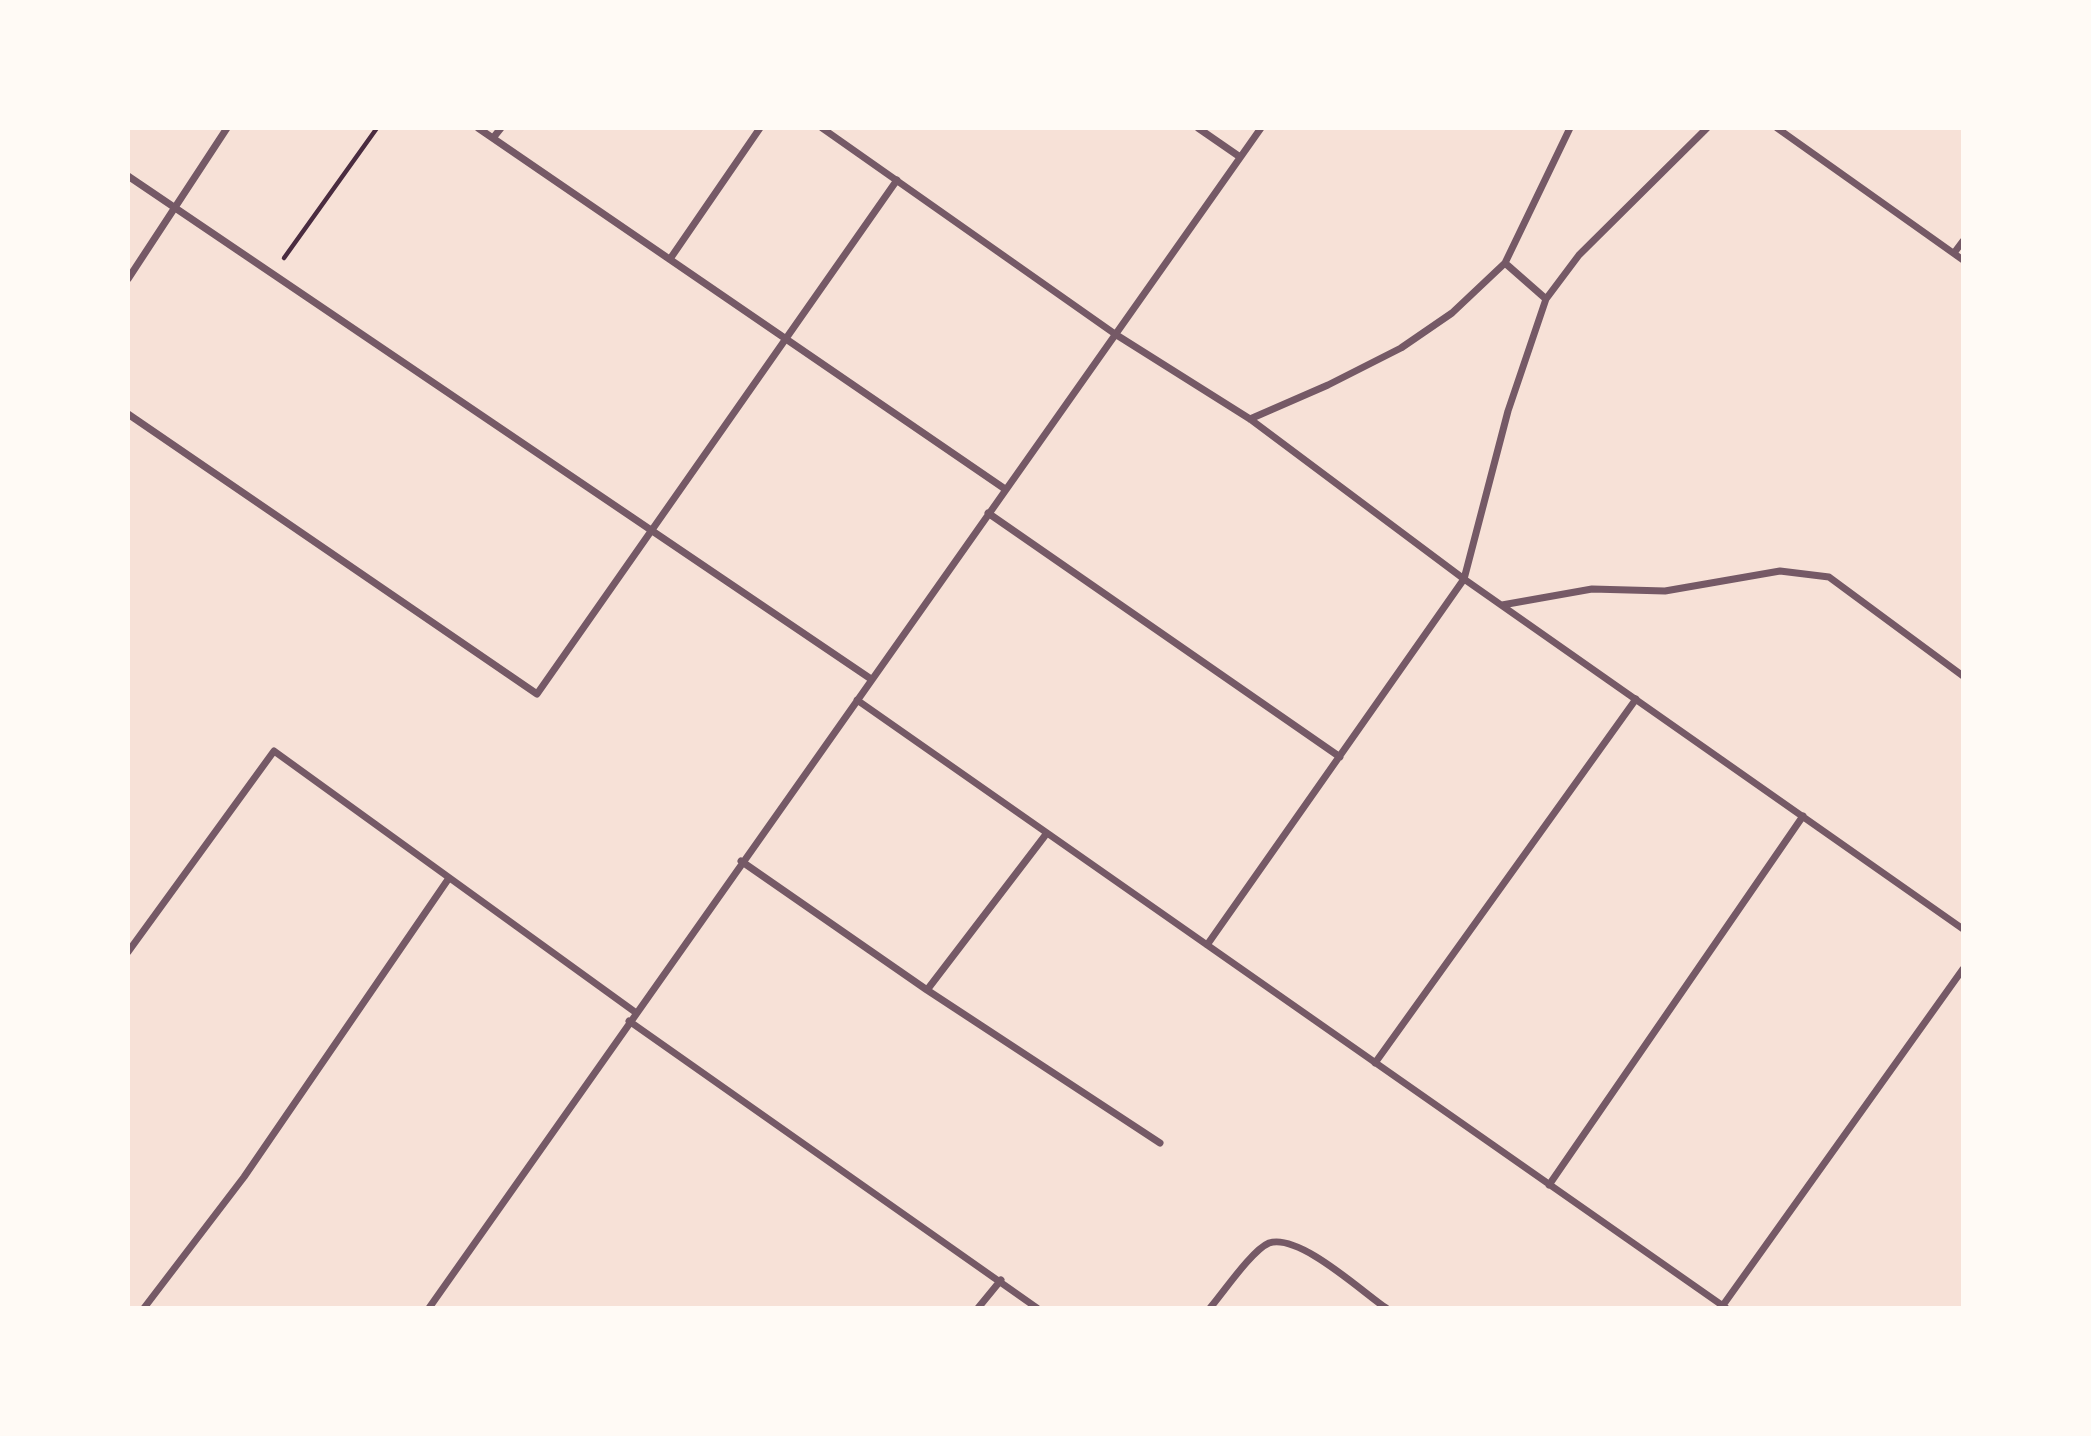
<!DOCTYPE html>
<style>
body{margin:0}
#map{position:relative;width:2091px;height:1436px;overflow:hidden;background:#f7e1d7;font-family:"PT Sans",sans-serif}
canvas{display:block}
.frame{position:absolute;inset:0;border:130px solid #fffaf5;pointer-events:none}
</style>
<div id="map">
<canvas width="2091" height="1436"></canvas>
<div class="frame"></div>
</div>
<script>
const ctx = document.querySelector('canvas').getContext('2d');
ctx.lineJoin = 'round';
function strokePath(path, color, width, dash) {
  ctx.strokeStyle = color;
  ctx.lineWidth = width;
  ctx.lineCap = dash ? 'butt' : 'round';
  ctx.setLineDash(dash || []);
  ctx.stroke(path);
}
strokePath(new Path2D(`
 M 284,258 L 377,128`), '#4a2c40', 4.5);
strokePath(new Path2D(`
 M 478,128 L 1005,489
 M 822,128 L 1115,334 L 1250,419 L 1464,579 L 1963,929
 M 1198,128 L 1240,157
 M 1777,128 L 1963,260
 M 493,138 L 501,128
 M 128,176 L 871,679
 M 1954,253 L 1963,241
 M 670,259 L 760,128
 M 1505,263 L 1546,299
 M 128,279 L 227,128
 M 128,414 L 537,694 L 897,180
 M 1250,419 L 1328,385 L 1401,348 L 1452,313 L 1505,263 L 1570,128
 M 988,513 L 1340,757
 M 1502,605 L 1592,589 L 1665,591 L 1780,571 L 1829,577 L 1963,676
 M 857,700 L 1726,1308
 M 741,861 L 927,990 L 1160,1143
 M 1207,945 L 1464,579 L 1508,411 L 1546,299 L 1579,255 L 1707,128
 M 128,952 L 274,751 L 635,1012
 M 927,990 L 1047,833
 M 629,1021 L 1037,1308
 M 1375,1063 L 1636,699
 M 1549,1185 L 1803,816
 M 144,1308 L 244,1177 L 449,878
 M 429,1308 L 1261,128
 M 978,1308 L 1001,1280
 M 1210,1308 C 1223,1293 1252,1250 1269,1243 C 1299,1233 1361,1291 1386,1308
 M 1721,1308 L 1963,969`), '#755966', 7);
</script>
